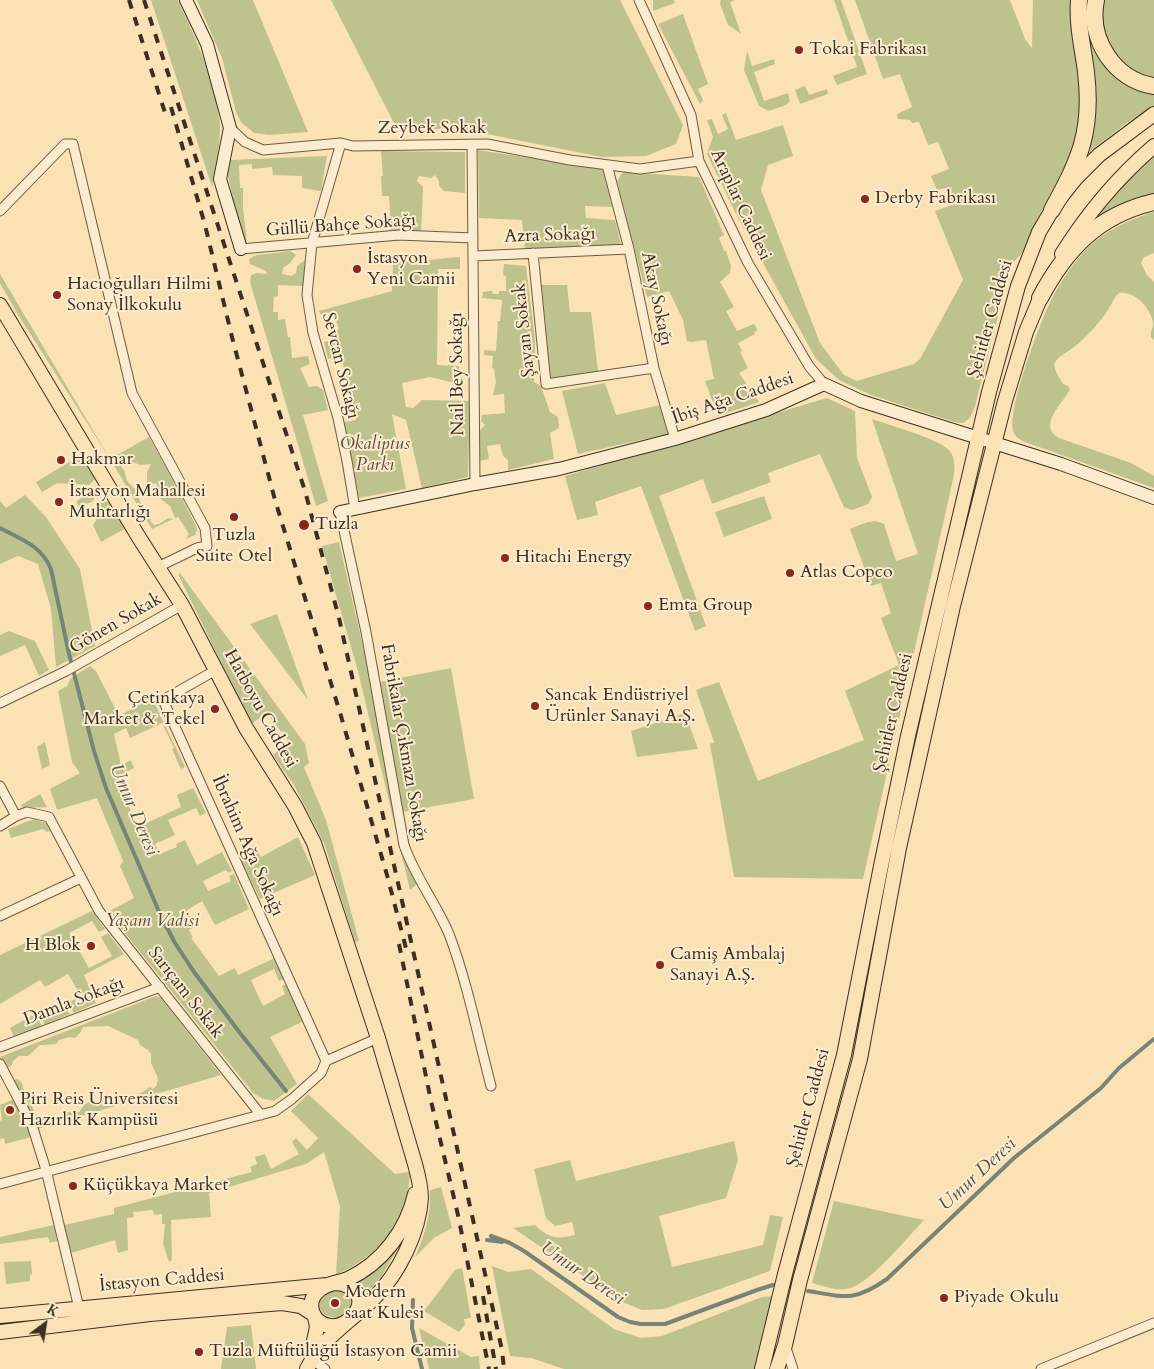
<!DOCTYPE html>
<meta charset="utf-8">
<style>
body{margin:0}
#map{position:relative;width:1154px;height:1369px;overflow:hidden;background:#fbe2b5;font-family:Cardo,serif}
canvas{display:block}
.north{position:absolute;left:20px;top:1299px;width:50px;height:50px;-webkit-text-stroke:4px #fceccf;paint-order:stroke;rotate:31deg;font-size:14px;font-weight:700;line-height:20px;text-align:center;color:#3b2f22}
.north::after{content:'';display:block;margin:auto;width:18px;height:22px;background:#3b2f22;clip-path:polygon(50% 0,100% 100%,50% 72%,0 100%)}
</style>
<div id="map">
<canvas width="1154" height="1369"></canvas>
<div class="north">K</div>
</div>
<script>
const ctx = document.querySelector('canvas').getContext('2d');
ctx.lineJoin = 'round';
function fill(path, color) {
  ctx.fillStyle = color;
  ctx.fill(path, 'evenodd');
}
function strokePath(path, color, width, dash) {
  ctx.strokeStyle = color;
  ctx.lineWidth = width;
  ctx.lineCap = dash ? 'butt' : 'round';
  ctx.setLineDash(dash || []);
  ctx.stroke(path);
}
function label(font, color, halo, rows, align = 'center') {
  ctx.font = font + ' Cardo,serif';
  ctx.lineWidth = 4;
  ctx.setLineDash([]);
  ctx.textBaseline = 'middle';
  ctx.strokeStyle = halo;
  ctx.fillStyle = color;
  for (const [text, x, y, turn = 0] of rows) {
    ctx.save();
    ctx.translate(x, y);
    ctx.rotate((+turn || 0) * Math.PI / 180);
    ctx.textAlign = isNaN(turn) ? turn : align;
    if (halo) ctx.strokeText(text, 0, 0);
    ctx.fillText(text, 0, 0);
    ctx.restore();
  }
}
fill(new Path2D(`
 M 151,0 L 178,0 C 196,40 216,81 220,125 C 221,145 215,167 212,187 Z
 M 197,0 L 253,0 L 308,132 L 269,135 L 254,133 L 241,122 L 236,112 L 222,58 Z
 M 331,0 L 620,0 L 683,125 L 676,144 L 646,156 L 602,157 L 462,129 L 397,129 Z
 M 653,0 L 674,0 L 675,3 L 653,11 Z
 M 721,0 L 735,0 L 730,2 L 741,34 L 728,25 L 720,4 Z
 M 834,0 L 841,0 L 867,74 L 837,85 L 833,76 L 857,67 Z
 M 855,0 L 1010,0 L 1025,39 L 1032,48 L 1033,0 L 1073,0 L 1081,69 L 1081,124 L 1064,173 L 1038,218 L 1022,253 L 1011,265 L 975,406 L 970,418 L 963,423 L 954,422 L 871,395 L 839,380 L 816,359 L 737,216 L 707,154 L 713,137 L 707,120 L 712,119 L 718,134 L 728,129 L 722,115 L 726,113 L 736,140 L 783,125 L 793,156 L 768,165 L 761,190 L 820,343 L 844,375 L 857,381 L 914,364 L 920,359 L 963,280 L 935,211 L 952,205 L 945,188 L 937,190 L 931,176 L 949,169 L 938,142 L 928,145 L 919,122 L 912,123 L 910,120 L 898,119 L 897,114 L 912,107 L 900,74 L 883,79 Z
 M 1086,0 L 1090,0 L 1091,34 L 1154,93 L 1154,107 L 1128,122 L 1089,152 L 1095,125 L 1096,110 L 1087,37 Z
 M 1102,0 L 1154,0 L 1154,80 C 1137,77 1115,58 1107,42 C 1101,30 1101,13 1102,0 Z
 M 683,14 L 708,84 L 698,89 L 703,100 L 700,104 L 658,24 Z
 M 747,51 L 752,66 L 774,59 L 775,64 L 754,72 L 764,101 L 788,93 L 790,101 L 786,105 L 769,111 L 759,106 L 744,70 Z
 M 805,86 L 809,95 L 827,89 L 828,94 L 800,104 L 795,90 Z
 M 478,150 L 603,169 L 612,207 L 585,206 L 586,218 L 615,220 L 621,245 L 525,250 L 522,220 L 479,218 Z
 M 381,151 L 465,152 L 465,193 L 444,191 L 439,186 L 439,181 L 435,175 L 431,178 L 419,176 L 417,181 L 423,187 L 421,233 L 391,231 L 389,196 L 382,196 L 381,176 L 383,176 Z
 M 327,156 L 321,191 L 302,188 L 302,176 L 273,175 L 272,167 L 252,169 L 252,164 L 239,165 L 240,188 L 243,188 L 243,207 L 247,244 L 243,245 L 226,167 L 230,160 Z
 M 1154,157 L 1154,193 L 1127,202 L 1094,221 L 1129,180 Z
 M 623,172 L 699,177 L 724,235 L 719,238 L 724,251 L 726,251 L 731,266 L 730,273 L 720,282 L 734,307 L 726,311 L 737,331 L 754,324 L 758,330 L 754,332 L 755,334 L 738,343 L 742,351 L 740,352 L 748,368 L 739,373 L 759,402 L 718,416 L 705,381 L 714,379 L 706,340 L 691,342 L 687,341 L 683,320 L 669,291 L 647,297 L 617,181 Z
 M 1154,212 L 1154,253 L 1144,257 L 1141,263 L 1147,275 L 1154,282 L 1154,340 L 1151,337 C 1150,331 1154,327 1153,322 C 1150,307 1134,290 1119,293 C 1113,299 1111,306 1106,313 C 1099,323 1090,333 1080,342 C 1072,351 1059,354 1054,364 C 1055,371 1059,378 1063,384 L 1068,386 L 1070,389 C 1064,403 1036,425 1059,438 L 1131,463 L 1154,476 L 1154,488 L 1025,442 C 1021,440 1016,438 1014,433 C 1005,415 1038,329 1047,309 C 1056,289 1068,270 1082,254 C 1100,233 1128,220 1154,212 Z
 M 291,251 L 296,255 L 290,263 L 283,268 L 282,274 L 291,276 L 296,273 L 297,266 L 305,260 L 303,286 L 278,285 L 278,296 L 274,297 L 273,312 L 278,312 L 278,320 L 285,319 L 288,337 L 290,337 L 292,358 L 308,356 L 310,364 L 300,368 L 309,387 L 317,386 L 323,390 L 328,410 L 303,415 L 328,501 L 316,506 L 250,282 L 251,275 L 257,273 L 267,274 L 266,271 L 250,264 L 249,259 L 257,255 Z
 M 460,257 L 460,269 L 438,269 L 437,365 L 459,366 L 459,384 L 430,377 L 402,383 L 406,407 L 413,408 L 422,400 L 470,401 L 468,477 L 422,488 L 406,420 L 392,414 L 406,489 L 359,498 L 344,422 L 356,420 L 341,356 L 328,359 L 324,342 L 333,340 L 331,332 L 339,329 L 333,312 L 321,315 L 319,311 L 392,291 L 393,263 Z
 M 504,264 L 526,266 L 535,340 L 534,382 L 541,386 L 550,412 L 558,417 L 559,428 L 550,433 L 554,459 L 508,470 L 508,460 L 503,456 L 500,444 L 487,446 L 489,459 L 479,461 L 480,430 L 485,425 L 481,421 L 482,415 L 505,413 L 504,394 L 493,395 L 496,382 L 494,369 L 492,368 L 493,356 L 484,355 L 484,350 L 496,351 L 498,321 L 500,321 L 502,300 L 482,298 L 483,292 L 492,291 L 493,294 L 499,294 L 499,291 L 506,291 L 506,276 L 503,275 Z
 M 0,274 L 110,459 L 149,437 L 174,482 L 196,526 L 197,530 L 195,535 L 186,539 L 189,534 L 178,517 L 175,518 L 170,506 L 158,497 L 157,484 L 147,483 L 147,473 L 151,464 L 141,465 L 129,461 L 121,467 L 124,470 L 127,481 L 136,490 L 141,504 L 148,510 L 151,522 L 154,525 L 159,524 L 168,518 L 173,519 L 152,529 L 110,459 L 17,313 L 0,283 Z
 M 541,285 L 567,285 L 570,312 L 591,312 L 598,371 L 549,379 Z
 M 605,383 L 616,415 L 660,405 L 668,434 L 578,454 L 562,391 Z
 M 827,398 L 855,411 L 857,458 L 872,497 L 868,504 L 852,510 L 844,507 L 820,454 L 768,473 L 771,482 L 712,504 L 703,479 L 659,496 L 706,626 L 695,631 L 641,486 L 595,502 L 598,515 L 577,520 L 565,476 Z
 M 872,419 C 889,425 936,438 948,449 C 955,456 955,465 954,475 L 863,879 L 734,877 L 710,744 L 714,742 L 696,690 L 719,682 L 758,781 L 864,740 L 845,691 L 899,665 L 881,618 L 891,613 L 881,583 L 871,586 L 850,529 C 861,525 873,517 884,524 L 896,561 L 918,554 Z
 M 81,455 L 96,478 L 89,485 L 57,483 L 42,492 L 36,482 Z
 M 89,493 L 95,496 L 93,501 L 80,507 L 78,506 L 77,501 Z
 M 25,495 L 46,517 L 80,569 L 95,646 L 56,667 L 51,609 L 38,564 L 18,556 L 0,564 L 0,501 L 6,508 Z
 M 764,496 L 772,519 L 724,537 L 715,512 Z
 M 99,501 L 110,502 L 126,528 L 101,542 L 93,525 L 100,514 Z
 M 339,542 L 372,686 L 401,846 L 407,864 L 417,884 L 410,890 L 358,671 L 322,546 Z
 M 180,573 L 305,744 L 309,763 L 304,767 L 326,820 L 359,941 L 355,942 L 324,843 L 294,785 L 273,755 L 289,742 L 267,713 L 251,724 L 178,574 Z
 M 277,614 L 308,700 L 250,624 Z
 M 9,631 L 35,641 L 49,670 L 39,676 L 25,645 L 0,656 L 0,635 Z
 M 90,666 L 96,671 L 119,716 L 152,698 L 185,767 L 181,769 L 172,749 L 174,748 L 162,723 L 130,738 L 126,728 L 114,734 L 121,765 L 131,760 L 134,768 L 120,775 L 131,812 L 138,827 L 181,807 L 177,795 L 193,788 L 206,813 L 200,816 L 196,808 L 168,820 L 175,835 L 155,844 L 160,854 L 177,847 L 176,844 L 185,840 L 197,865 L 222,852 L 232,871 L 228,873 L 226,870 L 203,881 L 208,891 L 231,881 L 229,876 L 234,874 L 249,909 L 215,925 L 202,901 L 187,910 L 195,926 L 189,930 L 193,938 L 191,938 L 219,976 L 235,968 L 238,975 L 275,958 L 285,978 L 279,981 L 274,969 L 251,980 L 263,1006 L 285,994 L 282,986 L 287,984 L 304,1021 L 270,1037 L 297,1084 L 274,1101 L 264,1099 L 254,1094 L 108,912 L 134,898 L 120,866 L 123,861 L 97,798 L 57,810 L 50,789 L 80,773 L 72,762 L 58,691 L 67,686 L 71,678 Z
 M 451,668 L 474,799 L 402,812 L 379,682 Z
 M 685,713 L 698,749 L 637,757 L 631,731 Z
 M 45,742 L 50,765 L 42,769 L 37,747 Z
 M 40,794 L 47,807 L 23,808 L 21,805 Z
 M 34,819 L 46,823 L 50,831 L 47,832 L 43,829 L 11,838 L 8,829 Z
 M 298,837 L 315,875 L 260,899 L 241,860 L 258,852 L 261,857 Z
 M 92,911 L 105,929 L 99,932 L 92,921 L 69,933 L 89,968 L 112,956 L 101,937 L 108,933 L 124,954 L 84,975 L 96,1003 L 74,1013 L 68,1003 L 81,996 L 68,974 L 45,987 L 40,980 L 0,1004 L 0,955 Z
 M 156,996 L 160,997 L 221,1075 L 37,1129 L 11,1081 L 18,1079 L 22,1083 L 24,1092 L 30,1099 L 33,1109 L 40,1120 L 45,1121 L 49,1117 L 58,1118 C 66,1110 69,1112 79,1112 L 84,1105 L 89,1102 C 94,1104 99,1102 105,1103 L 113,1097 C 128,1101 137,1096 150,1087 L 153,1089 L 157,1085 L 158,1078 L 151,1063 L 151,1054 L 148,1050 L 140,1045 L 138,1040 L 108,1026 L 83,1027 L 80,1033 L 75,1038 L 70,1037 L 59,1040 L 56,1044 L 40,1045 L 28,1056 L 19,1056 L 13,1061 C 12,1066 10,1067 5,1069 L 0,1057 Z
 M 49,1006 L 53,1012 L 64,1006 L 70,1014 L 45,1025 L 38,1012 Z
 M 35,1014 L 42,1026 L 14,1037 L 10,1028 Z
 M 308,1094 L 395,1174 L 410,1172 C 408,1222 380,1255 336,1275 L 340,1206 L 324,1152 L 306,1164 L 209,1193 L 211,1217 L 171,1220 L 172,1260 L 169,1262 L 163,1244 L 165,1224 L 162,1224 L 162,1214 L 154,1215 L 153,1210 L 133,1212 L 134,1217 L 127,1218 L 128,1250 L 118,1253 L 115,1240 L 71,1253 L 64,1225 L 114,1214 L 114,1208 L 252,1172 L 250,1167 L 257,1164 L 255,1157 L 265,1154 L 271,1169 L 299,1154 L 292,1142 L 296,1138 L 307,1150 L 318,1138 L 291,1111 Z
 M 14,1099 L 27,1122 L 31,1137 L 5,1144 L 4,1138 L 0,1139 L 0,1121 L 2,1120 L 0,1105 Z
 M 734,1141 L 738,1160 L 726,1198 L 659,1216 L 672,1267 L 763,1245 L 770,1215 L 783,1217 L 770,1271 L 664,1309 L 642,1310 L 620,1301 L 513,1228 L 535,1225 C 550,1239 556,1239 575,1235 L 572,1222 L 555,1226 L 546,1218 L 534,1169 L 570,1160 L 576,1181 Z
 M 441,1187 L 452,1228 L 434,1238 L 415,1257 C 425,1235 431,1214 430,1190 Z
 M 834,1201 L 924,1220 C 909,1236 869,1284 850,1288 C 838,1292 824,1286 812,1283 Z
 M 54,1225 L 57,1241 L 50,1243 L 48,1237 L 0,1244 L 0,1237 Z
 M 400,1245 L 381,1277 L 367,1293 L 363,1285 L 358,1281 L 382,1266 Z
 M 31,1261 L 32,1274 L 30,1275 L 30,1281 L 6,1284 L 4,1262 Z
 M 492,1266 L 508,1272 L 531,1269 L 614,1329 L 641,1338 L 662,1336 L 762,1297 L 774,1296 L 755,1369 L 564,1369 L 531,1358 L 510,1356 Z
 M 462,1268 L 471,1318 L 464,1319 L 465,1325 L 459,1332 L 424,1311 L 455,1270 Z
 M 334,1290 L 341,1290 L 350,1294 L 353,1302 C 342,1336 296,1306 334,1290 Z
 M 251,1325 L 256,1369 L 221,1369 L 227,1327 Z
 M 419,1328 L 471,1357 L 479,1356 L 480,1369 L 429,1369 Z`), '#bec38d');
strokePath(new Path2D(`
 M 0,528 C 22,540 41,545 51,569 L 69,654 L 94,751 L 106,788 L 160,914 L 175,943 L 194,972 L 240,1033 L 286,1091
 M 491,1236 L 510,1243 L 524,1251 L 618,1317 L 630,1322 L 641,1324 L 665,1324 L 757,1290 L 773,1285
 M 487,1240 L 502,1242
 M 808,1291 C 845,1297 854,1302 887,1279 L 1014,1158 L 1101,1088 L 1119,1068 L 1154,1039
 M 413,1300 L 412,1328 L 422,1369`), '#778478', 4);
const street = new Path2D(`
 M 639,0 L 691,115 L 699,161 L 748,263 L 809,366 L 824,384
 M 230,128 L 245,142 L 263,150 L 341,143 L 353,146 L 487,144 L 570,160 L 640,169 L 699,161
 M 341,143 L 312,243 L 307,295 L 313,333 L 338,418 L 347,461 L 355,509
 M 472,144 L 475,484
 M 607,165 L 629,249 L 654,368 L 675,439
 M 0,211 L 65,144 L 73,144 L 132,393 L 205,528 L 207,546 L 197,548 L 158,567
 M 241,249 L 399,235 L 473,238
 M 533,253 L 546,384 L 654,368
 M 473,256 L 629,249
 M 340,512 L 366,632 L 404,845 C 415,877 436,903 449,934 C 467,981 478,1037 491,1086
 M 216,670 L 163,700 L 326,1061
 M 0,703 L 66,671 L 182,605
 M 0,786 L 16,816 L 27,812 L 49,817 L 99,911 L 261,1115
 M 0,826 L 16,816
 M 0,916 L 81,878
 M 0,1047 L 160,987
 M 0,1064 L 32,1125 L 46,1170 L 79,1308
 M 0,1184 L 275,1111 L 292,1099 L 321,1073 L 326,1061 L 378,1038
 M 785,1345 L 793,1369
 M 312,1359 L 325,1369
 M 1041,1369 L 1154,1323`);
const secondary = new Path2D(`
 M 186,0 L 207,44 L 230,128 L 220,179 L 241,249
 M 340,512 L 475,484 L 559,469 L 675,439 L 766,410 L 824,384 L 861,401 L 1061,464 L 1154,498`);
const primary = new Path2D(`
 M 1062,254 C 1087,214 1118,177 1154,146
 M 0,305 L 138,536 L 182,605 L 246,728 L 295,806 L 314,843 L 378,1038 L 415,1164 C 418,1175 421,1186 421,1198 C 419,1232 399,1273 375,1297 C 350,1323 324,1335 307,1369
 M 335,1283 C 341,1283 345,1284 350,1287 C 373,1301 349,1329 330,1326 C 313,1324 305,1304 317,1292 C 325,1283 338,1283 348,1279 C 382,1263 407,1230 415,1194
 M 0,1316 L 327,1285
 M 0,1332 L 150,1314 L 282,1303 L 301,1306 L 313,1314
 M 311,1355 L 317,1327 L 315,1317
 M 762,1369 L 785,1274 L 844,1055 L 881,866 L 908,736 L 989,392 L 1018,286 L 1039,232 L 1052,210 L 1064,193 L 1076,178 L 1099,155 L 1154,114
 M 777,1369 L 785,1345 L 800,1280 L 860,1059 L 899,848 L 953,606 L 1005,401 L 1026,332 L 1044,289`);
const highway = new Path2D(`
 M 1096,0 C 1088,39 1114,80 1154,86
 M 1052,210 C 1080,159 1093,131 1086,72 C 1083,48 1077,25 1079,0
 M 1040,298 C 1066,249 1098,215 1154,202`);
strokePath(street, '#6b5c47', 11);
strokePath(secondary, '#3b2f22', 14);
strokePath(primary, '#3b2f22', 16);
strokePath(highway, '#3b2f22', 18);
strokePath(street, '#fceccf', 9);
strokePath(secondary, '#fceccf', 12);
strokePath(primary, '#fbe2b5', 14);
strokePath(highway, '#fbe2b5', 16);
strokePath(new Path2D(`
 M 129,0 L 167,119
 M 144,0 L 305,491 L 339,618 L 502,1350 L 504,1369
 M 171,107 L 205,225 L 232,337 L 275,500 L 341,716 L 387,875 L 407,952
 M 399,944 L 431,1101 L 458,1215 L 489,1369
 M 483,1296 L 496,1369`), '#3b2f22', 4, [9, 9]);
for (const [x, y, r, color] of [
 [799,50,5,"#8f2418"],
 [865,199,5,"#8f2418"],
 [357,269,5,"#8f2418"],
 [57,295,5,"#8f2418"],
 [61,460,5,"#8f2418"],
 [59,502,5,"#8f2418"],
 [234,517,5,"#8f2418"],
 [304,525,6,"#8f2418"],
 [505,558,5,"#8f2418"],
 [790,573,5,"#8f2418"],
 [648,606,5,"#8f2418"],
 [535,706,5,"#8f2418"],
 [215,709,5,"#8f2418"],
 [91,946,5,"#8f2418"],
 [660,965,5,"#8f2418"],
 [10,1110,5,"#8f2418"],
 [73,1186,5,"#8f2418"],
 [944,1298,5,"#8f2418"],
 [335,1303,5,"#8f2418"],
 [199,1352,5,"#8f2418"]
]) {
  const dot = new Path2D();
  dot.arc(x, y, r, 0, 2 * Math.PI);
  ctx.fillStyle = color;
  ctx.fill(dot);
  strokePath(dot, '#fceccf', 2);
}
label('18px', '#3b2f22', '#fceccf', [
 ["Tokai Fabrikası",809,50],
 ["Derby Fabrikası",875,199],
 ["İstasyon",367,259],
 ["Yeni Camii",367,280],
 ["Hacıoğulları Hilmi",67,285],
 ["Sonay İlkokulu",67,306],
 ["Hakmar",71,460],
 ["İstasyon Mahallesi",69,492],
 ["Muhtarlığı",69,513],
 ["Tuzla",315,525],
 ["Tuzla",234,536,"center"],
 ["Suite Otel",234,557,"center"],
 ["Hitachi Energy",515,558],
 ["Atlas Copco",800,573],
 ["Emta Group",658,606],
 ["Sancak Endüstriyel",545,696],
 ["Ürünler Sanayi A.Ş.",545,717],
 ["Çetinkaya",205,699,"right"],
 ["Market & Tekel",205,720,"right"],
 ["H Blok",81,946,"right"],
 ["Camiş Ambalaj",670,955],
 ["Sanayi A.Ş.",670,976],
 ["Piri Reis Üniversitesi",20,1100],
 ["Hazırlık Kampüsü",20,1121],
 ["Küçükkaya Market",83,1186],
 ["Modern",345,1293],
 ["saat Kulesi",345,1314],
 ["Piyade Okulu",954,1298],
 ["Tuzla Müftülüğü İstasyon Camii",209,1352]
], 'left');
label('18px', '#3b2f22', '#fceccf', [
 ["Zeybek Sokak",432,129],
 ["Araplar Caddesi",740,205,65],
 ["Güllü Bahçe Sokağı",341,226,-4],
 ["Azra Sokağı",550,236,-2],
 ["Akay Sokağı",656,299,78],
 ["Şehitler Caddesi",991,319,-74],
 ["Şayan Sokak",525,330,-96],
 ["Sevcan Sokağı",340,366,76],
 ["Nail Bey Sokağı",458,374,-91],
 ["İbiş Ağa Caddesi",733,399,-19],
 ["Gönen Sokak",116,624,-30],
 ["Hatboyu Caddesi",260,709,61],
 ["Şehitler Caddesi",894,713,-77],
 ["Fabrikalar Çıkmazı Sokağı",403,743,80],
 ["İbrahim Ağa Sokağı",247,846,66],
 ["Sarıçam Sokak",185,993,52],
 ["Damla Sokağı",74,1002,-21],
 ["Şehitler Caddesi",809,1108,-75],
 ["İstasyon Caddesi",162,1281,-5]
]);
label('italic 18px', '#554d37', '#fceccf', [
 ["Okaliptus",375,445],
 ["Parkı",375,466],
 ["Yaşam Vadisi",152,922]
]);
label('italic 19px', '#545246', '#fceccf', [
 ["Umur Deresi",133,810,67],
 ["Umur Deresi",978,1175,-43],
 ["Umur Deresi",582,1274,34]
]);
</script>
